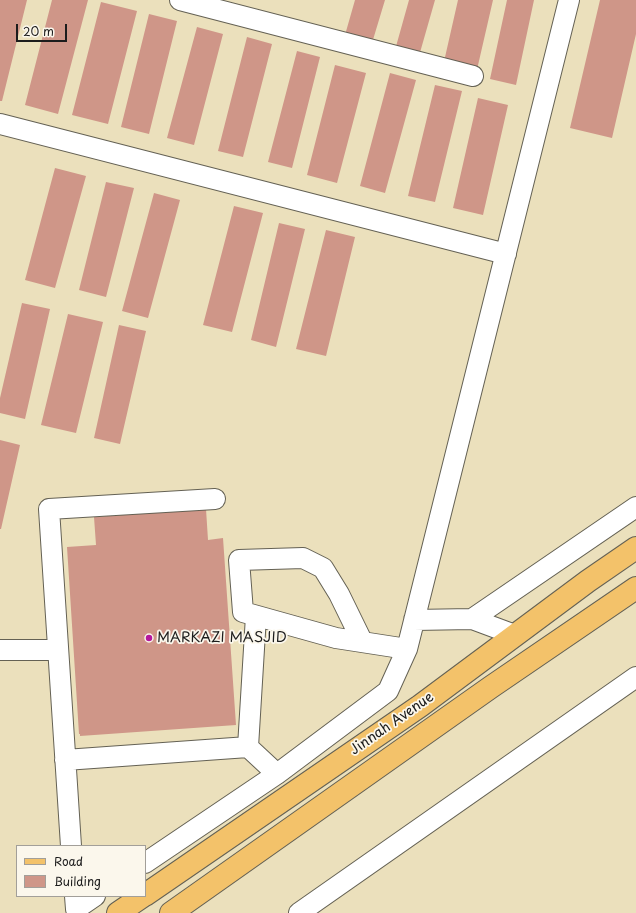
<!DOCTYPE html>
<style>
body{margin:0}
#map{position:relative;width:636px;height:913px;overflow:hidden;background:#ebe0bc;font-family:"Playpen Sans",sans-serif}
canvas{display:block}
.legend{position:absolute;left:16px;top:845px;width:130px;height:52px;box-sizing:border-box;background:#fbf7ec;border:1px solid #a29f99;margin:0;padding:5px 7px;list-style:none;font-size:12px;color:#1c1c1c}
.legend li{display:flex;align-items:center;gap:8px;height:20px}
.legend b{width:20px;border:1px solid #a29f99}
.scale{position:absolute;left:16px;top:24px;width:51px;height:18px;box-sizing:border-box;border:2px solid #1c1c1c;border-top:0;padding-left:5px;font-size:12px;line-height:14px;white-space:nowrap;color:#1c1c1c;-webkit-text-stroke:3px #fbf7ec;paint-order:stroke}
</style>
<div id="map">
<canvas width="636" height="913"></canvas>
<ul class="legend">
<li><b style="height:5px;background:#f3c26a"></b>Road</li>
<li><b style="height:11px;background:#cf9688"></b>Building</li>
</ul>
<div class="scale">20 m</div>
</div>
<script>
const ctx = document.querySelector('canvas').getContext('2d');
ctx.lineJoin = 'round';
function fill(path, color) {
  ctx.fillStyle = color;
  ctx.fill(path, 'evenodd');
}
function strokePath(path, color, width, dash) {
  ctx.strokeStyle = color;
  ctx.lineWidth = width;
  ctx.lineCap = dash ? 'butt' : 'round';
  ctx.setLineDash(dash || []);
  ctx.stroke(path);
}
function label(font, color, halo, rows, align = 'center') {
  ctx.font = font + ' "Playpen Sans",sans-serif';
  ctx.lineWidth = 3.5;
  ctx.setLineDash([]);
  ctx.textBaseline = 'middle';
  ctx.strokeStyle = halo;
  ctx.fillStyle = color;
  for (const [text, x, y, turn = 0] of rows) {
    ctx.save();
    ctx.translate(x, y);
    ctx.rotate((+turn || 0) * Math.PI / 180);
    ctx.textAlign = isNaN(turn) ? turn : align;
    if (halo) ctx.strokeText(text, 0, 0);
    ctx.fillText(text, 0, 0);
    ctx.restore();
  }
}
fill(new Path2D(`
 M 0,0 L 27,0 L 2,101 L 0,101 Z
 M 52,0 L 88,0 L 58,114 L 25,105 Z
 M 355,0 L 385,0 L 372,43 L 345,35 Z
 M 409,0 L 435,0 L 419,56 L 395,50 Z
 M 458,0 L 493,0 L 476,74 L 443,66 Z
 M 507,0 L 534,0 L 516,85 L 490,79 Z
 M 600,0 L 636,0 L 636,34 L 612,138 L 570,128 Z
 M 101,2 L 137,11 L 108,124 L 72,115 Z
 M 149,14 L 177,21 L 149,134 L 121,127 Z
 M 197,27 L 223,34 L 194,145 L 167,138 Z
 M 247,37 L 272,44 L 243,157 L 218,151 Z
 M 297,51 L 320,57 L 292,168 L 268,162 Z
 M 335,65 L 366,73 L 337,183 L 307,175 Z
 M 390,73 L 416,80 L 385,193 L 360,186 Z
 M 435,85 L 462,91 L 435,202 L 408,196 Z
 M 478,98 L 508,105 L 483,215 L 453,208 Z
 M 55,168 L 86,176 L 55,288 L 25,280 Z
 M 106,182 L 134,188 L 106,297 L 79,290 Z
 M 154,193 L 180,200 L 148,318 L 122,311 Z
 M 234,206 L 263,213 L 232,332 L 203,325 Z
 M 279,223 L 305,229 L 276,347 L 251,340 Z
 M 326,230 L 355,237 L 326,356 L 296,349 Z
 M 22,303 L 50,309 L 25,419 L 0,413 L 0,398 Z
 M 68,314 L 103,322 L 76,433 L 41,425 Z
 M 119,325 L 146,331 L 120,444 L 94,438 Z
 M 0,440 L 20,445 L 1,529 L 0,529 Z
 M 206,509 L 208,540 L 223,538 L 236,725 L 80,736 L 80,734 L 79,734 L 67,547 L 96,545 L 94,517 Z`), '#cf9688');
const minor = new Path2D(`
 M 180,0 L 473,76
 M 0,124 L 506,254
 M 472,619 L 515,635
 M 414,620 L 472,619 L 636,507
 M 362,641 L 339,594 L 323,568 L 303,558 L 239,560 L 243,612 L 336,638 L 407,649
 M 0,650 L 58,650
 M 248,747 L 256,616
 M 65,760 L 248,747 L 277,774
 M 71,846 L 49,509 L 215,499
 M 145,863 L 277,774 L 388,691 L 407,649 L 569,0
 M 75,896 L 76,909 L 95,896
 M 299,913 L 636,677`);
const major = new Path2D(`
 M 145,895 L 420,706 L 588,581 L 636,548
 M 118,913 L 143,896
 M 171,913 L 491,687 L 636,588`);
strokePath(minor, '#646154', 22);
strokePath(major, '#646154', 24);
strokePath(minor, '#fff', 20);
strokePath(major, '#f3c26a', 22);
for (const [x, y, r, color] of [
 [149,638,4,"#b5179e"]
]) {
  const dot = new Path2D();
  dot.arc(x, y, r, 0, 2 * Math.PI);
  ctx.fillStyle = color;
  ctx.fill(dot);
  strokePath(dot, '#fbf7ec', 1.5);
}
label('14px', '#1c1c1c', '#fbf7ec', [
 ["MARKAZI MASJID",157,638]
], 'left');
label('14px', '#1c1c1c', '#fbf7ec', [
 ["Jinnah Avenue",392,724,-35]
]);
</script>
